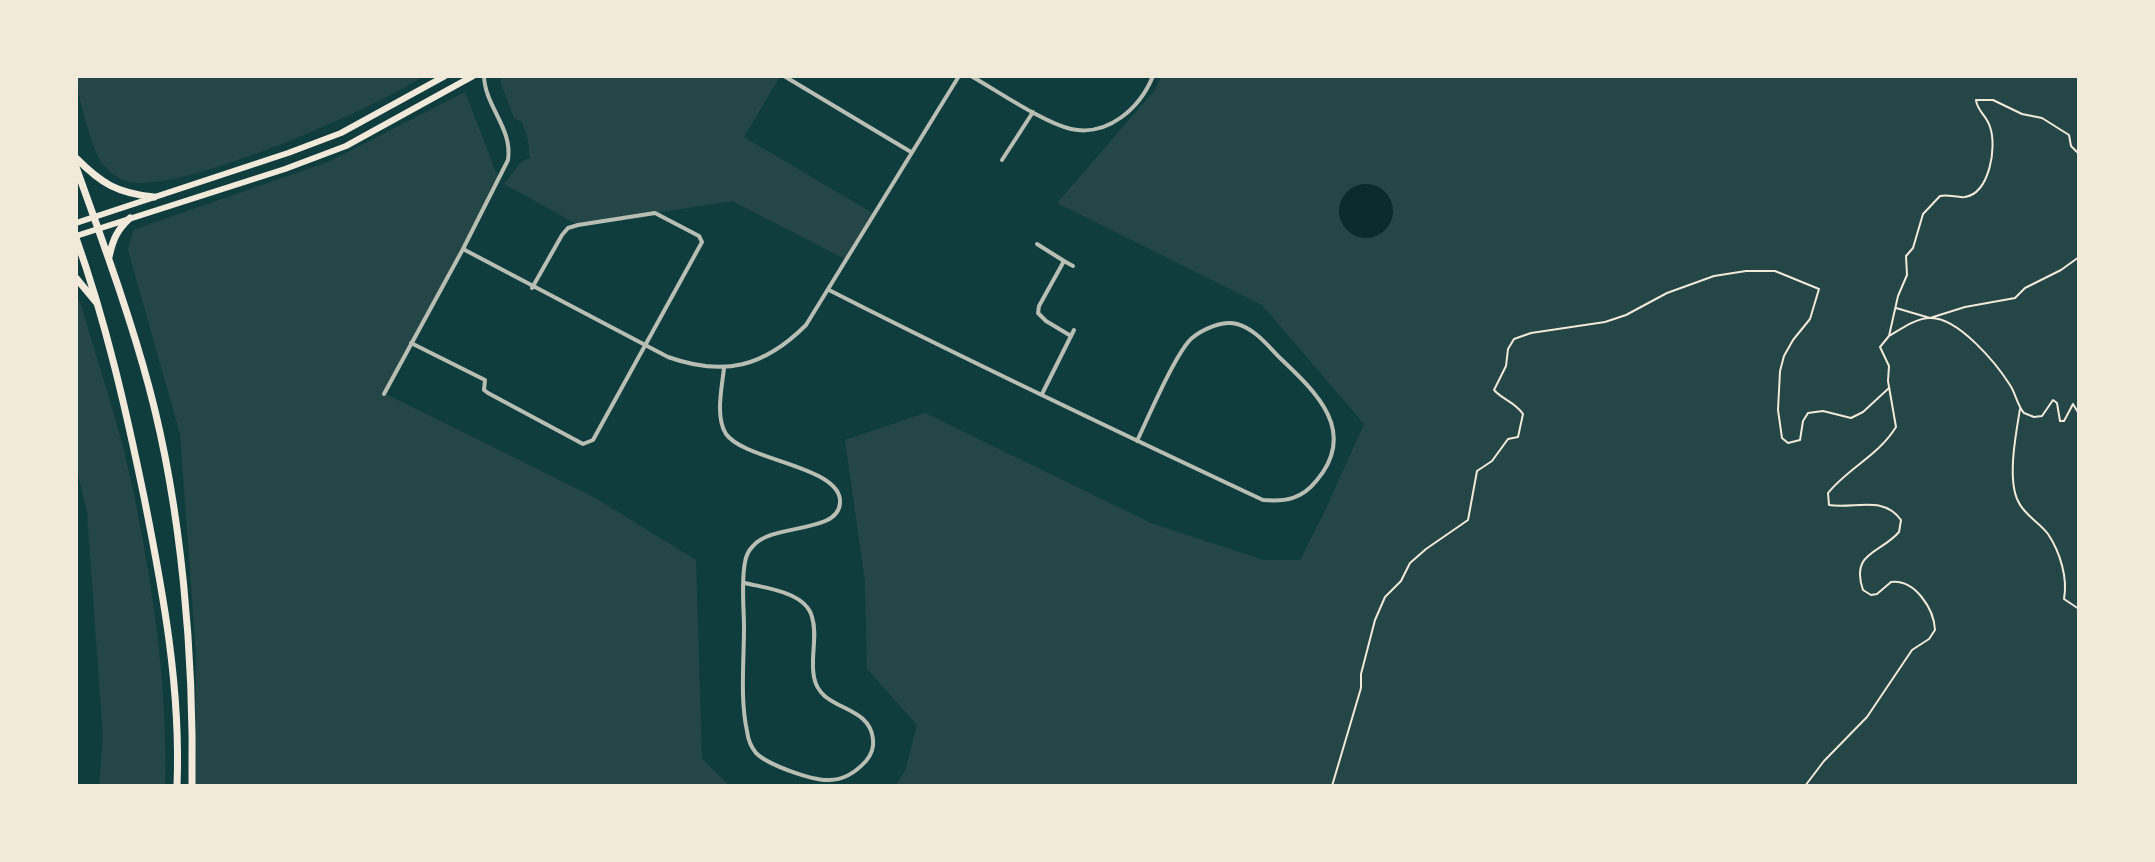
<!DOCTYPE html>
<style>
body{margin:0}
#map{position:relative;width:2155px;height:862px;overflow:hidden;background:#0f3d3e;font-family:Roboto,sans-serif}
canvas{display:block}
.frame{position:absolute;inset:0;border:78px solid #f1e9da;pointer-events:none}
</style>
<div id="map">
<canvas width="2155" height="862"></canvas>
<div class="frame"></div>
</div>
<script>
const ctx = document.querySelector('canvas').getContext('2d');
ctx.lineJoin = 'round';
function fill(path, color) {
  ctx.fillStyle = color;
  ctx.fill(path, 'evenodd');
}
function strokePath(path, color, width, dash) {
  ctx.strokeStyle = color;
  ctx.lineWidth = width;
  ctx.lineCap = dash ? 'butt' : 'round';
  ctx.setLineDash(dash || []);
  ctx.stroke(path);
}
fill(new Path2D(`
 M 76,76 L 423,76 C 379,107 174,197 126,181 C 116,178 103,167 99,158 C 91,143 76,92 76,76 Z
 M 503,76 L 780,76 L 744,137 L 874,214 L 847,260 L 732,201 L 578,225 L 504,184 L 521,162 L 530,158 L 528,140 L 522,122 L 514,118 L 500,81 Z
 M 1161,76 L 2079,76 L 2079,786 L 895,786 L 905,771 L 917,725 L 867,669 L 865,582 L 845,440 L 925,413 L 1151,523 L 1263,560 L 1300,560 L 1325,511 L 1364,424 L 1262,305 L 1057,203 L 1155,90 Z
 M 465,92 L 499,180 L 384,393 L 592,496 L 696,560 L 702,759 L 730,786 L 195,786 L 196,654 L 180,434 L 128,250 L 133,230 L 328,162 Z
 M 76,295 L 82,308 C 99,368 121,429 133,490 C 153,588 168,686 165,786 L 99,786 L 103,737 L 87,512 L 76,467 Z`), '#244646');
fill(new Path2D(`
 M1339 211a27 27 0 1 1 54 0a27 27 0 1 1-54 0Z`), '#0a2a2b');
strokePath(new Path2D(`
 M 1896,308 L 1930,318 L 1965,307 L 2015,298 L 2025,288 L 2061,270 L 2079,257
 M 1889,336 C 1901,329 1916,318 1930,318 C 1958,317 1996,363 2010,385 C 2016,394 2017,405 2024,413 L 2034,417 L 2042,416 L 2053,400 L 2057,403 L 2060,421 L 2064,421 L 2073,404 L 2079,414
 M 2020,409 C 2016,433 2007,479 2018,501 C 2024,515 2039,522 2048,534 C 2060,552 2068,578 2064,599 L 2079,609
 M 1332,786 L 1361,688 L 1361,674 L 1375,620 L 1385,597 L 1401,581 L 1410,563 L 1426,549 L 1468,520 L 1477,471 L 1492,461 L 1508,439 L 1518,437 L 1523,414 C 1515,402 1503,400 1494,390 L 1506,366 L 1508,349 L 1514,339 L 1531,333 L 1605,322 L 1626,315 L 1667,293 L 1714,276 L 1746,271 L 1775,271 L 1819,289 L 1810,319 L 1793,340 L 1784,356 L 1780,371 L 1778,410 L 1782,438 L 1788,443 L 1800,440 L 1803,421 L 1808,413 L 1823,411 L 1851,418 L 1863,412 L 1889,388
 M 1805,786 L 1824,761 L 1867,717 L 1912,650 L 1929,639 L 1935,630 C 1934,609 1915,579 1891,582 L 1877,594 L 1871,595 L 1863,590 C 1850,552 1880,554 1899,532 L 1901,520 C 1883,495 1855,509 1829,505 L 1828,493 C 1848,468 1878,456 1896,427 L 1888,381 L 1889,366 L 1880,347 L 1889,336 L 1898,296 L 1907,275 L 1906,256 L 1913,248 L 1923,214 L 1940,196 C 1949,194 1957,198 1965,197 C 1990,193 1997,146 1990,127 C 1987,116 1977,111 1976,100 L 1993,100 L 2022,114 L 2042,118 L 2069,135 L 2071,146 L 2079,154`), '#f1e9da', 2);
strokePath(new Path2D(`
 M 784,76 L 911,152
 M 971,76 C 996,90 1044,123 1071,129 C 1108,137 1140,108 1153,76
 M 1002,160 L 1033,112
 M 1037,244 L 1064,261 L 1039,306 L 1038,313 L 1046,321 L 1071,336
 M 463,249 L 668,357 C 724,377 764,367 806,325 L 959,76
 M 1064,261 L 1073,266
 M 829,290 C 972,363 1118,432 1263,500 C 1286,502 1302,499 1317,480 C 1358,431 1316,392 1280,358 C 1267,345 1255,329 1237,324 C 1223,320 1203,329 1192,338 C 1176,352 1148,418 1137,441
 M 411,343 L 485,380 L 484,390 L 488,393 L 583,444 L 593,440 L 702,242 L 699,236 L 655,213 L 578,225 L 568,228 L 562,235 L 532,288
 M 724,368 C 722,387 715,417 726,434 C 745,461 843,466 840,503 C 838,534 772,523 753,546 C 749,550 746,556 745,562 C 741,583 744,607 744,628 C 744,661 740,699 747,731 C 748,739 751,747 756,753 C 768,765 813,781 829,780 C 844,780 856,772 866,761 C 871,755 874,747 873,739 C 869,703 820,712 814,677 C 810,658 818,635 812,617 C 806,592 765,588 745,583
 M 384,394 L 463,249 L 508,160 C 513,128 485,107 484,76
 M 1042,394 L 1074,330`), '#b8beb3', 4);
strokePath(new Path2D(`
 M 76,223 L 288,153 L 341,133 L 445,76
 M 76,236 L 285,169 L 346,146 L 473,76`), '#f1e9da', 6);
strokePath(new Path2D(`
 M 76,158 C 102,184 117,193 154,197
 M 76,167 C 102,240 129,312 149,387 C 182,510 194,658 192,786
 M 76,238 C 106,322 126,410 144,497 C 163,592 181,689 177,786
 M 109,257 C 113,239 117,230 130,218
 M 76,278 L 96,302`), '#f1e9da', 7);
</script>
